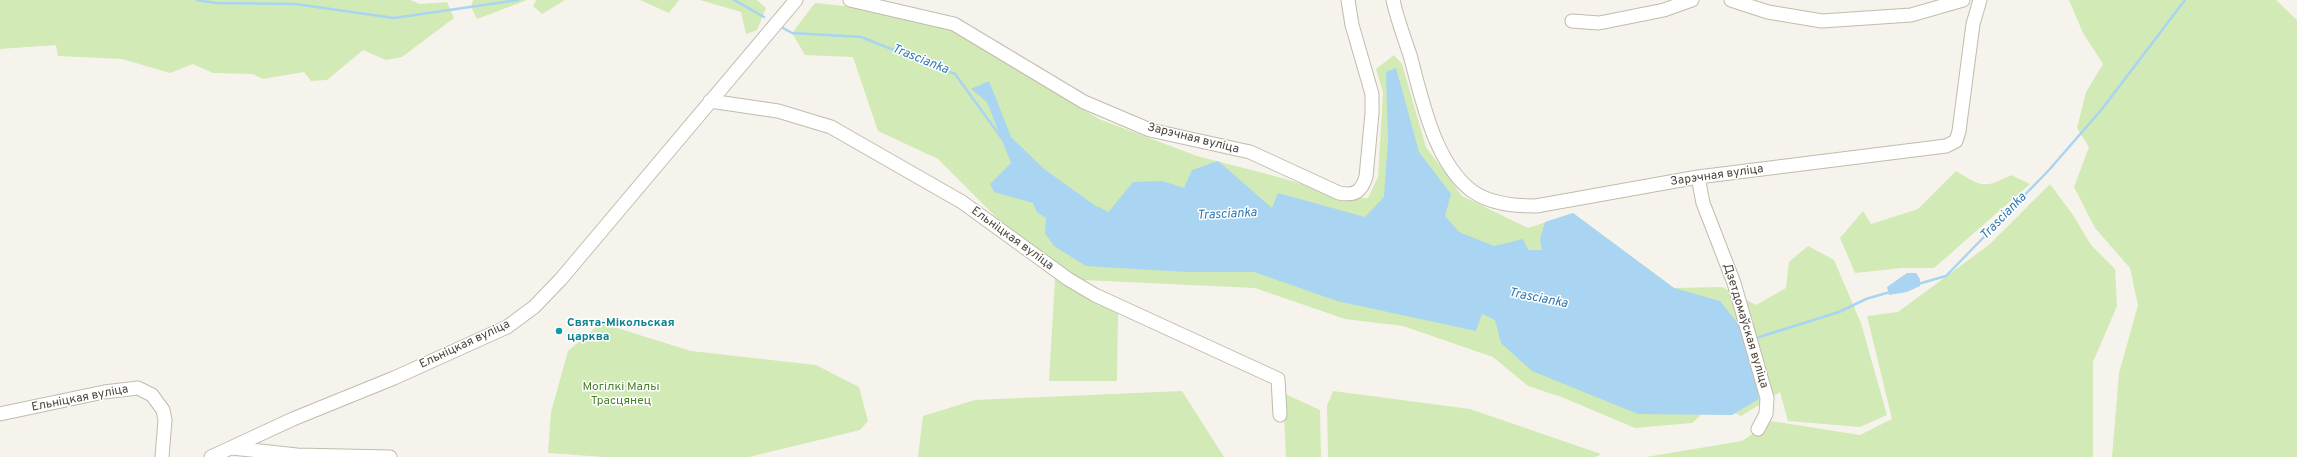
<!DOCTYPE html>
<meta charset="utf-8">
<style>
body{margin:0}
canvas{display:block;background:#f6f3ec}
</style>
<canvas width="2297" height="457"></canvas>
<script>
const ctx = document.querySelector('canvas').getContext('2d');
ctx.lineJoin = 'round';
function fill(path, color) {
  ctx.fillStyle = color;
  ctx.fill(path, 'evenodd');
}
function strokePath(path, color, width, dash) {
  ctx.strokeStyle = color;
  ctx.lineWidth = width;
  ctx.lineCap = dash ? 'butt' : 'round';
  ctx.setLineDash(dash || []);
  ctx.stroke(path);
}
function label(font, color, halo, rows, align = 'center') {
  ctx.font = font + ' Overpass,sans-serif';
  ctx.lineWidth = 3;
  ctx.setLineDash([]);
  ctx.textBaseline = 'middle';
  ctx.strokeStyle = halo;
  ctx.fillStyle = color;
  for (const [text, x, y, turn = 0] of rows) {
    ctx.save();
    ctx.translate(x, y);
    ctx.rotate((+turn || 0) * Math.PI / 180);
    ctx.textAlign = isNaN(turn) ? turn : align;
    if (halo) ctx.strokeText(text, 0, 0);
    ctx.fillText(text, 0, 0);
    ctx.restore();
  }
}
fill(new Path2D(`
 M 0,0 L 410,0 L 420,4 L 447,2 L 454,18 L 402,57 L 386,60 L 363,50 L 327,80 L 311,81 L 304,72 L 263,79 L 253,74 L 213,73 L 193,64 L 170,73 L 122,59 L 58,56 L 56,45 L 0,49 Z
 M 473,0 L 527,0 L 477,19 L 471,7 Z
 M 536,0 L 565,0 L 542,14 L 533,6 Z
 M 640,0 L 679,0 L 669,13 Z
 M 700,0 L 757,0 L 766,8 L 757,30 L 746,34 L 741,12 Z
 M 2069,0 L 2276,0 L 2297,20 L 2297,457 L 2112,457 L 2119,373 L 2138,305 L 2130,268 L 2095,228 L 2074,187 L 2089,147 L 2077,128 L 2086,92 L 2103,64 L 2083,33 Z
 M 815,3 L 863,8 L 952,30 L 1099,119 L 1197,156 L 1282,178 L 1343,197 L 1368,198 L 1378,177 L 1383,93 L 1376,69 L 1394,55 L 1402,64 L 1426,147 L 1462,196 L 1528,228 L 1573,213 L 1674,288 L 1722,287 L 1756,305 L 1786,288 L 1789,262 L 1808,246 L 1834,260 L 1861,323 L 1887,415 L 1860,427 L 1788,421 L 1780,392 L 1741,416 L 1735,413 L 1732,415 L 1702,414 L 1692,423 L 1635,428 L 1564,398 L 1528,386 L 1493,357 L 1403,326 L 1345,319 L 1255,288 L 1083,280 L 1027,248 L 938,159 L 878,131 L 853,57 L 805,55 L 792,33 Z
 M 1956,171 C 1982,187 1984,189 2011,175 L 2030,184 L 1934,268 L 1902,268 L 1855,273 L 1840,238 L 1863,211 L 1871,224 L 1918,209 Z
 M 2050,184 L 2073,215 L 2091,245 L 2115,269 L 2117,306 L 2093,362 L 2093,457 L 1646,457 L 1742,441 L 1771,421 L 1860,435 L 1892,419 L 1867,316 L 1898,312 L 1990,244 Z
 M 1055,279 L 1118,314 L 1117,381 L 1049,381 Z
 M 601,323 L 691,351 L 816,365 L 859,387 L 868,421 L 860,430 L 749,457 L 604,457 L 548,453 L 551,412 L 568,351 Z
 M 1182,391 L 1224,457 L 918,457 L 923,416 L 975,400 Z
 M 1333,391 L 1470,409 L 1601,454 L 1596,457 L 1328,457 L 1327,406 Z
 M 1283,393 L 1320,410 L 1321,457 L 1286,457 Z`), '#d2eab5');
fill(new Path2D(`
 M 1396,68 L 1419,152 L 1451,194 L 1445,216 L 1459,232 L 1494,246 L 1523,239 L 1528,250 L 1542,250 L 1540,239 L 1545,222 L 1573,213 L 1674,288 L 1720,301 L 1743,330 L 1759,399 L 1732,415 L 1638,414 L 1532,371 L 1501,343 L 1495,320 L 1482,314 L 1476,331 L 1337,301 L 1254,272 L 1186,272 L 1086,266 L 1054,246 L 1045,233 L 1046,218 L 1037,212 L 1033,203 L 994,192 L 990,184 L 1011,163 L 987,102 L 971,89 L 989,81 L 1011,137 L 1044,169 L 1107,214 L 1133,182 L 1162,181 L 1184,188 L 1192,170 L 1218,161 L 1272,208 L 1278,193 L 1365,217 L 1384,197 L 1388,142 L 1386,72 Z
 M 1907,273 L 1916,273 L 1920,279 L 1920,286 L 1907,292 L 1889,295 L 1887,287 Z`), '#a9d4f2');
strokePath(new Path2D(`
 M 197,0 L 216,3 L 295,4 L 394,18 L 518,0
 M 734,0 L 764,17
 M 783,28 L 792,33 L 861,37 L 955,74 L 1003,140
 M 1098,208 L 1110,214
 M 1918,284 L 1946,276 L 2049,170 L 2102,109 L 2185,0
 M 1756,338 L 1839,312 L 1866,299 L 1890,292`), '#a9d4f2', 2.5);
const minor = new Path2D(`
 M 850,0 L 954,24 L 1084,102 L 1150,130 L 1250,152 L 1339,193 C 1355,196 1361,192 1366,177 L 1372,113 L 1372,94 L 1352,25 L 1348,0
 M 1393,0 C 1397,19 1404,37 1410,55 C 1422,99 1434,162 1472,191 C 1490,204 1514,206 1536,206 L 1698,177 L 1946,146 L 1956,141 L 1959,131 L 1973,24 L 1980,0
 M 1731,0 L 1768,12 L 1822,21 L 1911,15 L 1963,0
 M 1572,21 L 1599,23 L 1664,10 L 1692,0
 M 710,101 L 778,111 L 831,127 L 962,202 L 1068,279 L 1095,295 L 1278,379 L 1280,415
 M 1698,177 L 1703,203 L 1734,283 L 1767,398 L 1766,414 L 1758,429
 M 0,414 L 104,392 L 138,388 L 152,395 L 163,410 L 165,420 L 162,457
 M 232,448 L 297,455 L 390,457
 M 211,457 L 293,419 L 394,378 L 507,327 L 534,307 L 561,279 L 796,0`);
strokePath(minor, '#c2bbae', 15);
strokePath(minor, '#fff', 13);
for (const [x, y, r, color] of [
 [559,331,4,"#0f9aa8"]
]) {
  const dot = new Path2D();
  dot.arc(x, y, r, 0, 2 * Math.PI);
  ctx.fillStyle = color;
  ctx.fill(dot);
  strokePath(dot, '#fff', 1.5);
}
label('12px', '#4b4439', '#fff', [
 ["Зарэчная вуліца",1193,139,14],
 ["Зарэчная вуліца",1717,176,-8],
 ["Ельніцкая вуліца",1012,239,36],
 ["Дзетдомаўская вуліца",1745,326,73],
 ["Ельніцкая вуліца",465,345,-25],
 ["Ельніцкая вуліца",80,399,-11]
]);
label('bold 12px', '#0d838f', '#fff', [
 ["Свята-Мікольская",567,324],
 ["царква",567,338]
], 'left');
label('12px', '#4a7f2a', '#fff', [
 ["Могілкі Малы",621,388],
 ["Трасцянец",621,402]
]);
label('italic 13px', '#2e7ab2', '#fff', [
 ["Trascianka",920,60,22],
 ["Trascianka",1227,215,-3],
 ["Trascianka",2004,217,-46],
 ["Trascianka",1538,299,11]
]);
</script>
